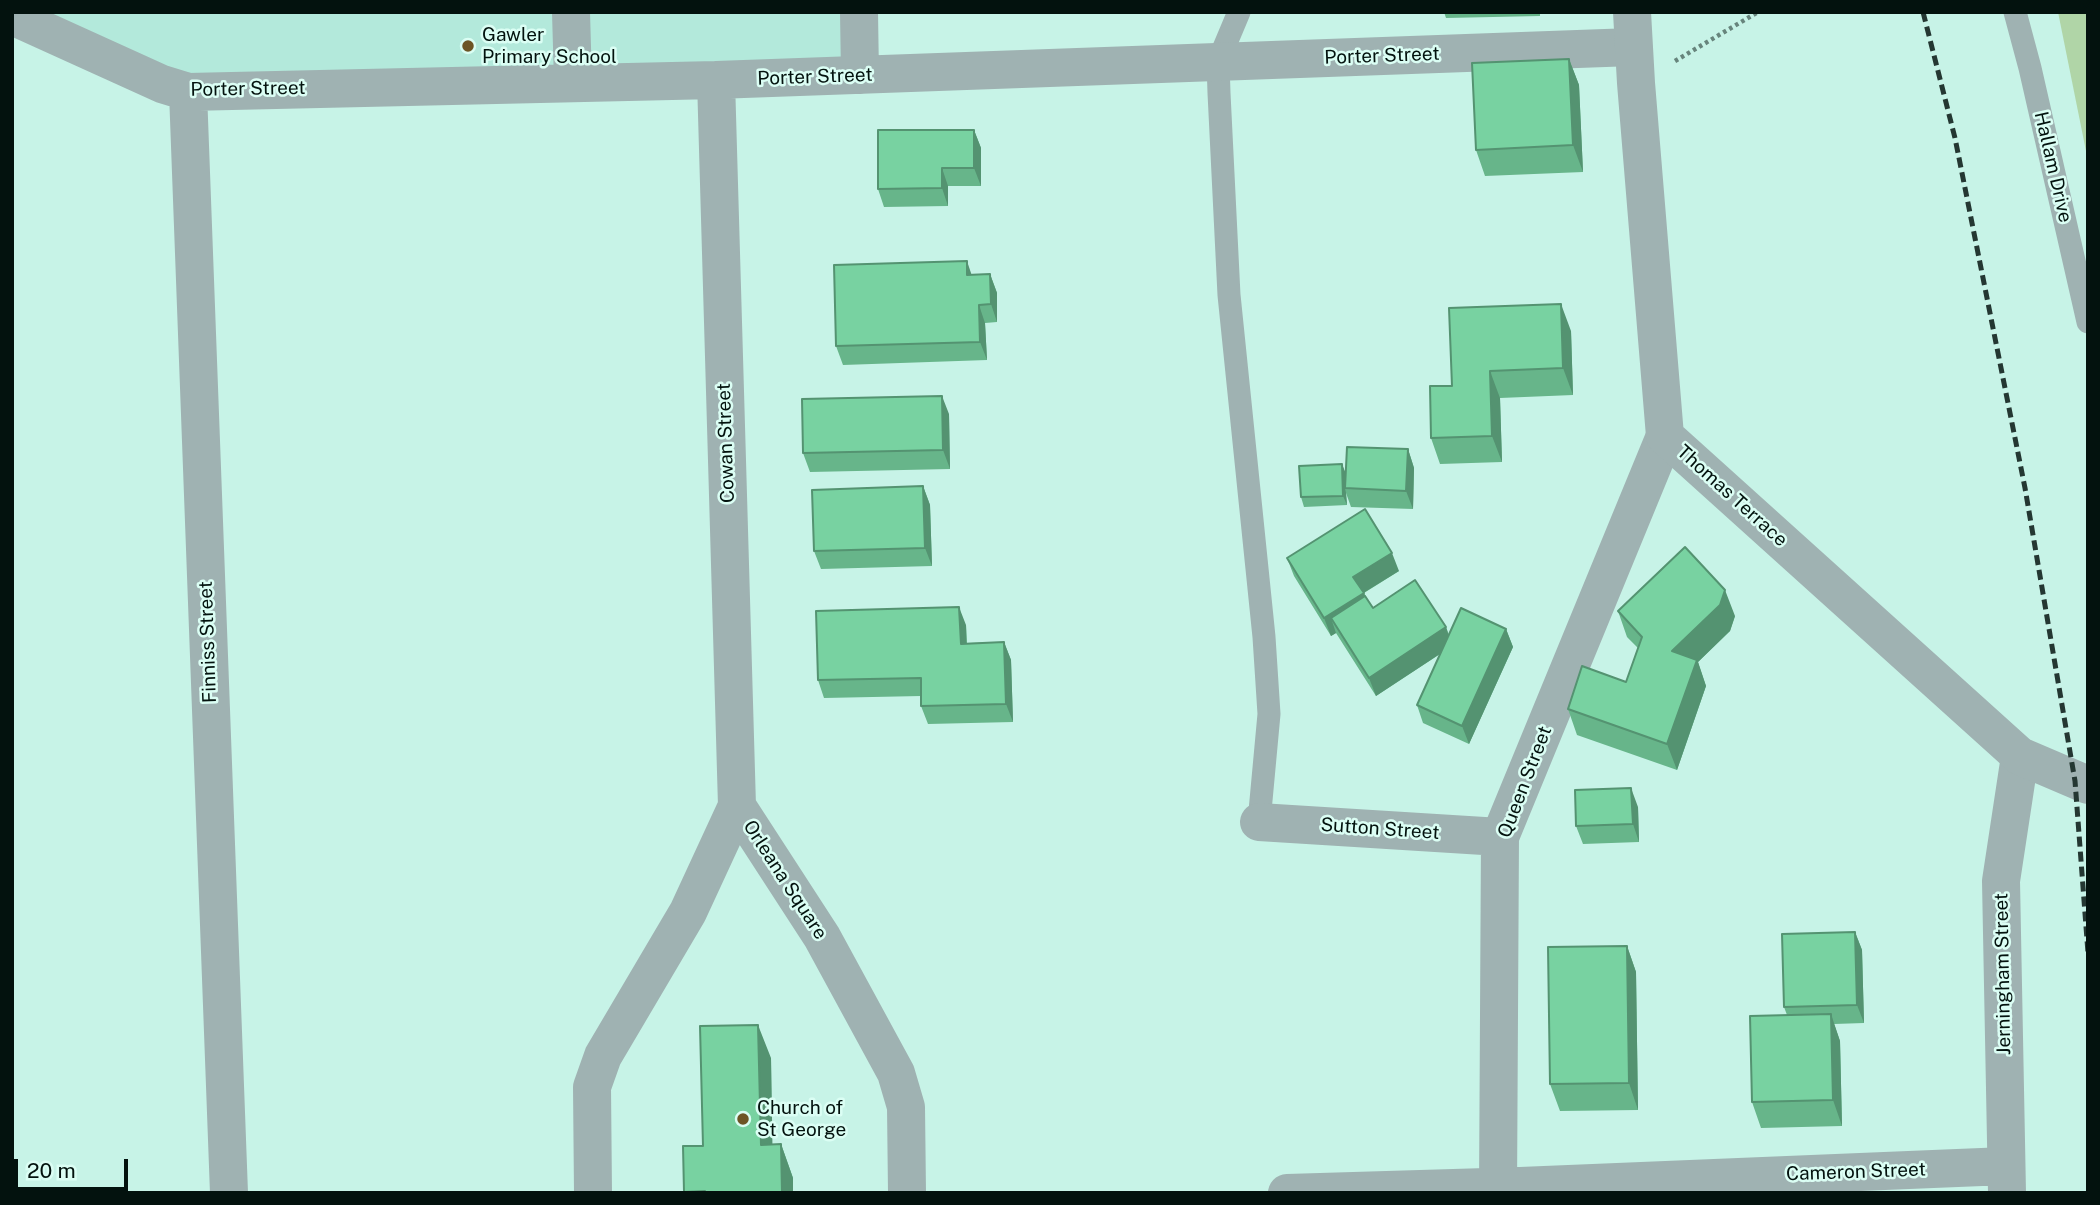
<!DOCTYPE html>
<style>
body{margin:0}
#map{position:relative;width:2100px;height:1205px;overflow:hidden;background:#c7f3e7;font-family:"Public Sans",sans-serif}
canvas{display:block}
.frame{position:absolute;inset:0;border:14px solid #03120e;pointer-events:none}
.scale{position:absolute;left:14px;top:1159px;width:114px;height:32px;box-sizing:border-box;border:4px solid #03120e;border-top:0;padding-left:9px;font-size:21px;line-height:24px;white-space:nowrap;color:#03120e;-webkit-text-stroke:5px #dbfef4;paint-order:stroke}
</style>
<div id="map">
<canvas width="2100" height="1205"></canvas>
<div class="frame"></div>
<div class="scale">20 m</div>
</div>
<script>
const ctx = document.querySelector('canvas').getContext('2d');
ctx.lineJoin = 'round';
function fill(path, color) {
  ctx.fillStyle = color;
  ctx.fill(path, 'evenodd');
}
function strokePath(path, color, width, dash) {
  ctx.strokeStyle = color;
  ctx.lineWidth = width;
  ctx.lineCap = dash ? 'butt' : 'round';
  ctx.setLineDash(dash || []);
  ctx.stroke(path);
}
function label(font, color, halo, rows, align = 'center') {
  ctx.font = font + ' "Public Sans",sans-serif';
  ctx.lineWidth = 5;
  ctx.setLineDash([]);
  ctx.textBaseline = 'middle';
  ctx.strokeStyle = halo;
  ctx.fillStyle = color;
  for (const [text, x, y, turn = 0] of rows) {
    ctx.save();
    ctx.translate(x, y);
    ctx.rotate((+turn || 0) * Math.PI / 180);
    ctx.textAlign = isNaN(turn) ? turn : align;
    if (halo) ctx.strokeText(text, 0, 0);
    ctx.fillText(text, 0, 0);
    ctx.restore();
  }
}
fill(new Path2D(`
 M 12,12 L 859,12 L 860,75 L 188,92 Z`), '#b3e9db');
fill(new Path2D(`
 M 2058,12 L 2088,12 L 2088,161 Z`), '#b0d5a7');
strokePath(new Path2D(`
 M 1675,61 L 1758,12`), '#67847c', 4.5, [3.5, 3.5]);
strokePath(new Path2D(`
 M 1239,12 L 1218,62 L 1219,93 L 1229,295 L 1264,637 L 1269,714 L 1259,822
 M 2015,12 L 2030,68 L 2088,322`), '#9fb2b2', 23);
strokePath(new Path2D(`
 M 571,12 L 573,82
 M 859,12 L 860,75
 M 12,16 L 162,84 L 188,92 L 716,80 L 1633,47
 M 716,80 L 737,806
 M 188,92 L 229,1193
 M 1259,822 L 1500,837
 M 593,1193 L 592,1087 L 603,1056 L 688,912 L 737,806 L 822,937 L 896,1073 L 906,1107 L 907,1193
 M 1287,1193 L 1520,1186 L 2006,1166
 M 1498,1193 L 1500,837 L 1665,436
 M 2007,1193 L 2001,881 L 2020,756`), '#9fb2b2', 38);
strokePath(new Path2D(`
 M 1632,12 L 1636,83 L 1665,436 L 2020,756 L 2088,785`), '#9fb2b2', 38);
strokePath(new Path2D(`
 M 1923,12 L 1955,138 L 2025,488 L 2075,781 L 2088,953`), '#243732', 5, [10, 5]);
fill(new Path2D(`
 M 1444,12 L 1540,12 L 1540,16 L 1446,18 Z
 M 1569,59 L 1579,85 L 1583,172 L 1485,176 L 1476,150 Z
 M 974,130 L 981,148 L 981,186 L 948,186 L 948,206 L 884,207 L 878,189 Z
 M 990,274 L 997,293 L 997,322 L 985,323 L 987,360 L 843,365 L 836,346 L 972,275 Z
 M 1571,331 L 1573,395 L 1500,398 L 1502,462 L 1440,464 L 1431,438 L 1452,386 Z
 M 949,414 L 950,469 L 810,472 L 803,453 Z
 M 1408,449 L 1414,468 L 1413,509 L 1351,507 L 1346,493 L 1347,505 L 1304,507 L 1301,497 L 1342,464 L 1345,473 Z
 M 923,486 L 930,505 L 932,566 L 821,569 L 814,551 Z
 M 1287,558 L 1399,571 L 1364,593 L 1373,608 L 1446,627 L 1449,635 L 1506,629 L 1513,647 L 1469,744 L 1423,723 L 1417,705 L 1440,654 L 1376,696 L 1336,633 L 1331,636 L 1294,576 Z
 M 1618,611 L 1735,616 L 1730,631 L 1698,662 L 1706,686 L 1677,770 L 1577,735 L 1568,709 L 1626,682 L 1638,648 L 1627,637 Z
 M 966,625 L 967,643 L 1004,642 L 1011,660 L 1013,722 L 928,724 L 921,706 L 921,696 L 824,698 L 818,680 Z
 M 1638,807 L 1639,842 L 1583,844 L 1576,826 Z
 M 1855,932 L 1862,950 L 1864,1023 L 1834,1024 L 1840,1041 L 1842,1126 L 1761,1128 L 1752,1102 L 1787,1015 L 1784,1007 Z
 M 1627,946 L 1636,972 L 1638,1110 L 1560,1111 L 1550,1084 Z
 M 771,1058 L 772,1145 L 781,1144 L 793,1178 L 793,1193 L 684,1193 L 684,1192 Z`), '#67b58a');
fill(new Path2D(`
 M 1569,59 L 1579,85 L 1583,172 L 1573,145 Z
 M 974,130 L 981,148 L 981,186 L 974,168 Z
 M 942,168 L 948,186 L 948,206 L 942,188 Z
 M 967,261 L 973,279 L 967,275 Z
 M 990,274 L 997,293 L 997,322 L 991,304 Z
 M 1561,304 L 1571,331 L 1573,395 L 1563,368 Z
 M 979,305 L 985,323 L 987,360 L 980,342 Z
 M 1490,371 L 1500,398 L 1502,462 L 1492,436 Z
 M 942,396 L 949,414 L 950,469 L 943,450 Z
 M 1408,449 L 1414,468 L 1413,509 L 1406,491 Z
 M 1342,464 L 1346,474 L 1345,488 L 1346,493 L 1347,505 L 1343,496 Z
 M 923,486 L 930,505 L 932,566 L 925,548 Z
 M 1392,553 L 1399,571 L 1360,595 L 1353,577 Z
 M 1725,590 L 1735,616 L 1730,631 L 1698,662 L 1706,686 L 1677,770 L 1667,744 L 1672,651 Z
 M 1364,593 L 1370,611 L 1331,618 L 1336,633 L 1331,636 L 1324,618 Z
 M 959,607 L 966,625 L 967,662 L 961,644 Z
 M 1446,627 L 1452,646 L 1376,696 L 1369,678 Z
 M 1506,629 L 1513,647 L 1469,744 L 1462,726 Z
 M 1004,642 L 1011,660 L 1013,722 L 1006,704 Z
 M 1631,788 L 1638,807 L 1639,842 L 1633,824 Z
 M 1855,932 L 1862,950 L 1864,1023 L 1857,1005 Z
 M 1627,946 L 1636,972 L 1638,1110 L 1629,1083 Z
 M 1831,1014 L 1840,1041 L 1842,1126 L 1833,1100 Z
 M 758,1025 L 771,1058 L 773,1179 L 761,1145 Z
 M 781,1144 L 793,1178 L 793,1193 L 782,1193 Z`), '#549371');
const building = new Path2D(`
 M 1569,59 L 1573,145 L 1476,150 L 1472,63 Z
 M 878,130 L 974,130 L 974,168 L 942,168 L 942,188 L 878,189 Z
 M 967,261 L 967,275 L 990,274 L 991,304 L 979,305 L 980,342 L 836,346 L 834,265 Z
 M 1561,304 L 1563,368 L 1490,371 L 1492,436 L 1431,438 L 1430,386 L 1452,386 L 1449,308 Z
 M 942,396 L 943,450 L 803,453 L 802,399 Z
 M 1347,447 L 1408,449 L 1406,491 L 1345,488 Z
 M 1342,464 L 1343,496 L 1301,497 L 1299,466 Z
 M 923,486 L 925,548 L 814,551 L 812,490 Z
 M 1365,509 L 1392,553 L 1353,577 L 1364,593 L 1324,618 L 1287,558 Z
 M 1685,547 L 1725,590 L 1720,605 L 1672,651 L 1697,660 L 1667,744 L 1568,709 L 1582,666 L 1626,682 L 1642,637 L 1618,611 Z
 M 1415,580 L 1446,627 L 1369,678 L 1331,618 L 1365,596 L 1373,608 Z
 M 959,607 L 961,644 L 1004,642 L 1006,704 L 921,706 L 921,678 L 818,680 L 816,611 Z
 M 1461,608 L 1506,629 L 1462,726 L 1417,705 Z
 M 1631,788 L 1633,824 L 1576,826 L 1575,790 Z
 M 1855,932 L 1857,1005 L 1784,1007 L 1782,934 Z
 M 1627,946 L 1629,1083 L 1550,1084 L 1548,947 Z
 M 1831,1014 L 1833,1100 L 1752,1102 L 1750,1016 Z
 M 758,1025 L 761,1145 L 781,1144 L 782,1193 L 705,1193 L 705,1191 L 684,1192 L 683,1146 L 703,1146 L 700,1026 Z`);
fill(building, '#78d2a1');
strokePath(building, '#549371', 2);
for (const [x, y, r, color] of [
 [468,46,7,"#6d5525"],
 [743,1119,7,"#6d5525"]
]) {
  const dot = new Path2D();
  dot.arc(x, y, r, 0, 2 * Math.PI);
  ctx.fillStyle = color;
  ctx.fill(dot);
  strokePath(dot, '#dbfef4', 2.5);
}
label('19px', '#03120e', '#dbfef4', [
 ["Gawler",482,35],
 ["Primary School",482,57],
 ["Church of",757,1108],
 ["St George",757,1130]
], 'left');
label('19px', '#03120e', '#dbfef4', [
 ["Porter Street",1382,56,-2],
 ["Porter Street",815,77,-2],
 ["Porter Street",248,89,-1],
 ["Hallam Drive",2053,167,77],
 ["Cowan Street",726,443,-92],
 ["Thomas Terrace",1732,496,42],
 ["Finniss Street",208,642,-92],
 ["Queen Street",1525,782,-69],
 ["Sutton Street",1380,829,4],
 ["Orleana Square",785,880,57],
 ["Jerningham Street",2003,974,-91],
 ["Cameron Street",1856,1172,-2]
]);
</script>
